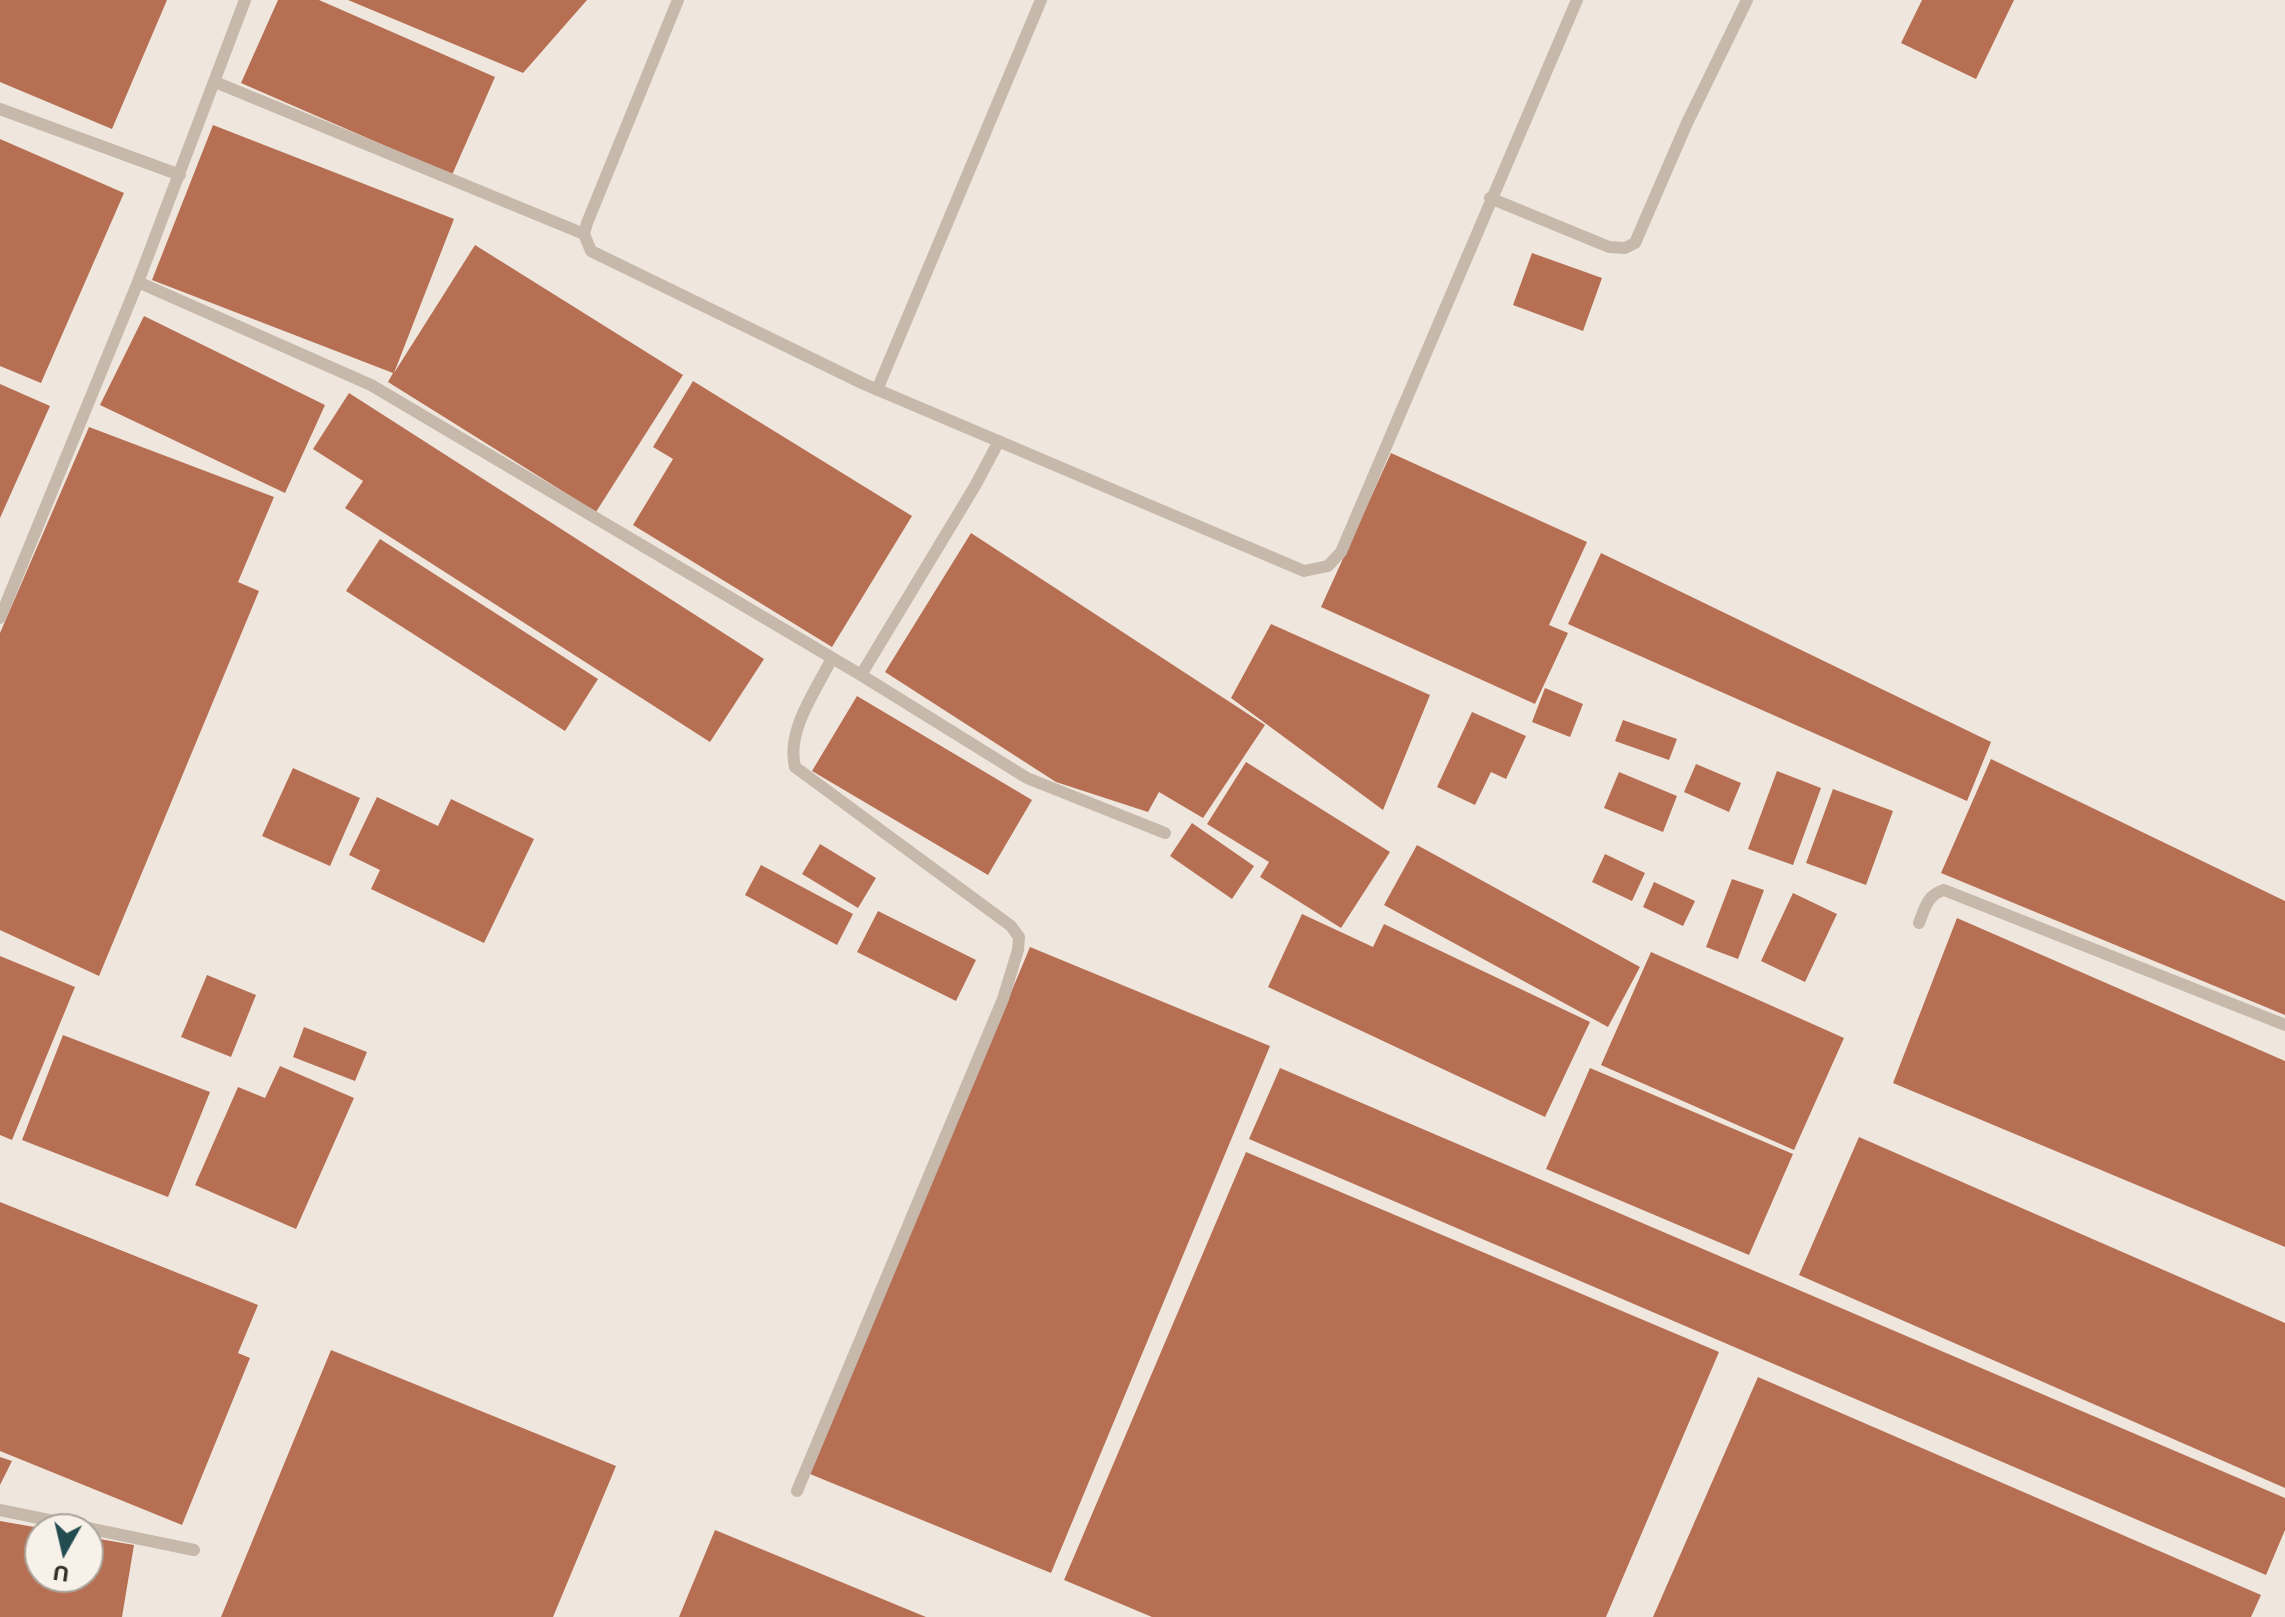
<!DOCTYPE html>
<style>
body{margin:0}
#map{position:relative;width:2285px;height:1617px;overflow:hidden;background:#efe7dd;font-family:"Open Sans",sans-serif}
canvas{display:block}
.north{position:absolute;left:24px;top:1513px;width:80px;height:80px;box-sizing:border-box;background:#f7f1e9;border:2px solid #a9a39c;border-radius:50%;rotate:188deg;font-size:22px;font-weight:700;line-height:32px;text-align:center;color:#342d29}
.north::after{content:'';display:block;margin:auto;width:28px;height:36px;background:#234c50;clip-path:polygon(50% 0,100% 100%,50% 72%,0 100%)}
</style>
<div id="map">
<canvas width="2285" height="1617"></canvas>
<div class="north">U</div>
</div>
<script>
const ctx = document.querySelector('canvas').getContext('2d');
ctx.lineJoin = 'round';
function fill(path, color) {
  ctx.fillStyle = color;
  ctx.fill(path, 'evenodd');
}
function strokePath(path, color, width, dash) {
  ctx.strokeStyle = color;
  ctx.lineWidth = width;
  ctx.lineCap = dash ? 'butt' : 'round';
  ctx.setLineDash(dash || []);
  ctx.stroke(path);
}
fill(new Path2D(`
 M 0,0 L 167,0 L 112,129 L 0,82 Z
 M 278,0 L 319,0 L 495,77 L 452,175 L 241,83 Z
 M 348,0 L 587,0 L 523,73 Z
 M 1922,0 L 2014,0 L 1976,79 L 1901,43 Z
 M 213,125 L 454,219 L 394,373 L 475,245 L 683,375 L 596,512 L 388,382 L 393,373 L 152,280 Z
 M 0,139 L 124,193 L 41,383 L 0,366 Z
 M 1532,253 L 1602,278 L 1583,331 L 1513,305 Z
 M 144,316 L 325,405 L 285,493 L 100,405 Z
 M 693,381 L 912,516 L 832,647 L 633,525 L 673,459 L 653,447 Z
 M 0,384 L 50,406 L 0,518 Z
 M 349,393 L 764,659 L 710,742 L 345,508 L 363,481 L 313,449 Z
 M 89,427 L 274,497 L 238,582 L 259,591 L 99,976 L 0,930 L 0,633 Z
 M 1391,453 L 1587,542 L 1549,625 L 1568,633 L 1535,704 L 1321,607 Z
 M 971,533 L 1265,725 L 1203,818 L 1159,792 L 1148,812 L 1056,782 L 885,672 Z
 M 380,539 L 598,679 L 565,731 L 346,591 Z
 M 1601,553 L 1991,742 L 1967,801 L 1568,624 Z
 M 1271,624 L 1430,695 L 1383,810 L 1231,698 Z
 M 1545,688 L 1583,704 L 1570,737 L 1532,722 Z
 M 857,696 L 1032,800 L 988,875 L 812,771 Z
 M 1472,712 L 1526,736 L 1506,779 L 1491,772 L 1475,805 L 1437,787 Z
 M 1623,720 L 1677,739 L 1669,760 L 1615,741 Z
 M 1991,759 L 2285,901 L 2285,1015 L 1941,873 Z
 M 1246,762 L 1390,852 L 1341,928 L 1260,877 L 1269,862 L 1207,824 Z
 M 1696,764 L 1741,783 L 1729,812 L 1684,792 Z
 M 293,768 L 360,798 L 330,866 L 262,836 Z
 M 1777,771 L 1821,788 L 1793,865 L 1748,849 Z
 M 1619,772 L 1677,796 L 1663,832 L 1604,808 Z
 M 1833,789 L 1893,811 L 1866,885 L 1806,863 Z
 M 377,797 L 438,826 L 451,799 L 534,839 L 484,943 L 371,889 L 380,870 L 349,855 Z
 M 1192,823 L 1254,866 L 1232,899 L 1170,856 Z
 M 820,844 L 876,878 L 858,908 L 802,874 Z
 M 1417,845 L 1640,967 L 1608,1027 L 1384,905 Z
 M 1605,854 L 1645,873 L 1632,901 L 1592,882 Z
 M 761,865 L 853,914 L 837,945 L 745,895 Z
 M 1732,879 L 1764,890 L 1738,959 L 1706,947 Z
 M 1654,882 L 1695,901 L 1683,926 L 1643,907 Z
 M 1793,893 L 1837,914 L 1805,982 L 1761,961 Z
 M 878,911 L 976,960 L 956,1001 L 857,952 Z
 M 1302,914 L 1373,947 L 1384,924 L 1590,1022 L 1545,1117 L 1268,987 Z
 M 1957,918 L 2285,1061 L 2285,1247 L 1893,1083 Z
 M 1030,947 L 1270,1046 L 1051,1573 L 810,1474 Z
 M 1651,952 L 1844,1038 L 1794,1150 L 1601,1065 Z
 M 0,956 L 75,987 L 12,1140 L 0,1135 Z
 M 207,975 L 256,995 L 231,1057 L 181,1037 Z
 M 304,1027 L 367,1052 L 355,1081 L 293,1057 Z
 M 63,1035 L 210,1092 L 168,1197 L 22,1140 Z
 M 280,1066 L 354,1098 L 296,1229 L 195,1185 L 238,1087 L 265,1098 Z
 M 1280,1068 L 2285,1498 L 2285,1530 L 2266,1575 L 1249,1139 Z
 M 1590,1068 L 1793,1154 L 1749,1255 L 1546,1169 Z
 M 1859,1137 L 2285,1323 L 2285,1488 L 1799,1275 Z
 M 1246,1152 L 1719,1352 L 1606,1617 L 1152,1617 L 1064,1580 Z
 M 0,1202 L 258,1305 L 238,1353 L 250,1358 L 182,1525 L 0,1451 Z
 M 331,1350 L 616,1466 L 553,1617 L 221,1617 Z
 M 1758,1377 L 2261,1595 L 2251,1617 L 1653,1617 Z
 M 0,1457 L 12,1461 L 0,1485 Z
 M 0,1521 L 40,1528 L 40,1577 L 88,1577 L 88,1537 L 134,1545 L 122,1617 L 0,1617 Z
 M 715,1530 L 926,1617 L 679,1617 Z`), '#b76f53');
strokePath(new Path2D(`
 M 678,0 L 587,223 L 584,234 L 591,251 L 864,384 L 1304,571 L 1328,566 L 1341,552 L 1577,0
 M 215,82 L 584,234
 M 0,109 L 180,175
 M 1490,198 L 1609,247 L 1625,248 L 1635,243 L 1687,123 L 1747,0
 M 138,282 L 371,385 L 861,675 L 1027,778 L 1165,833
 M 877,390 L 1041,0
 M 0,618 L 138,282 L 245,0
 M 861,675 L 975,486 L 999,441
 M 1919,923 C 1925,908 1927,895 1944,890 L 2285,1025
 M 797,1491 L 1003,999 L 1018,950 L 1019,937 L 1011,926 L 795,767 C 786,730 816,691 832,658
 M 0,1510 L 194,1550`), '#c6b8aa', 12);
</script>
